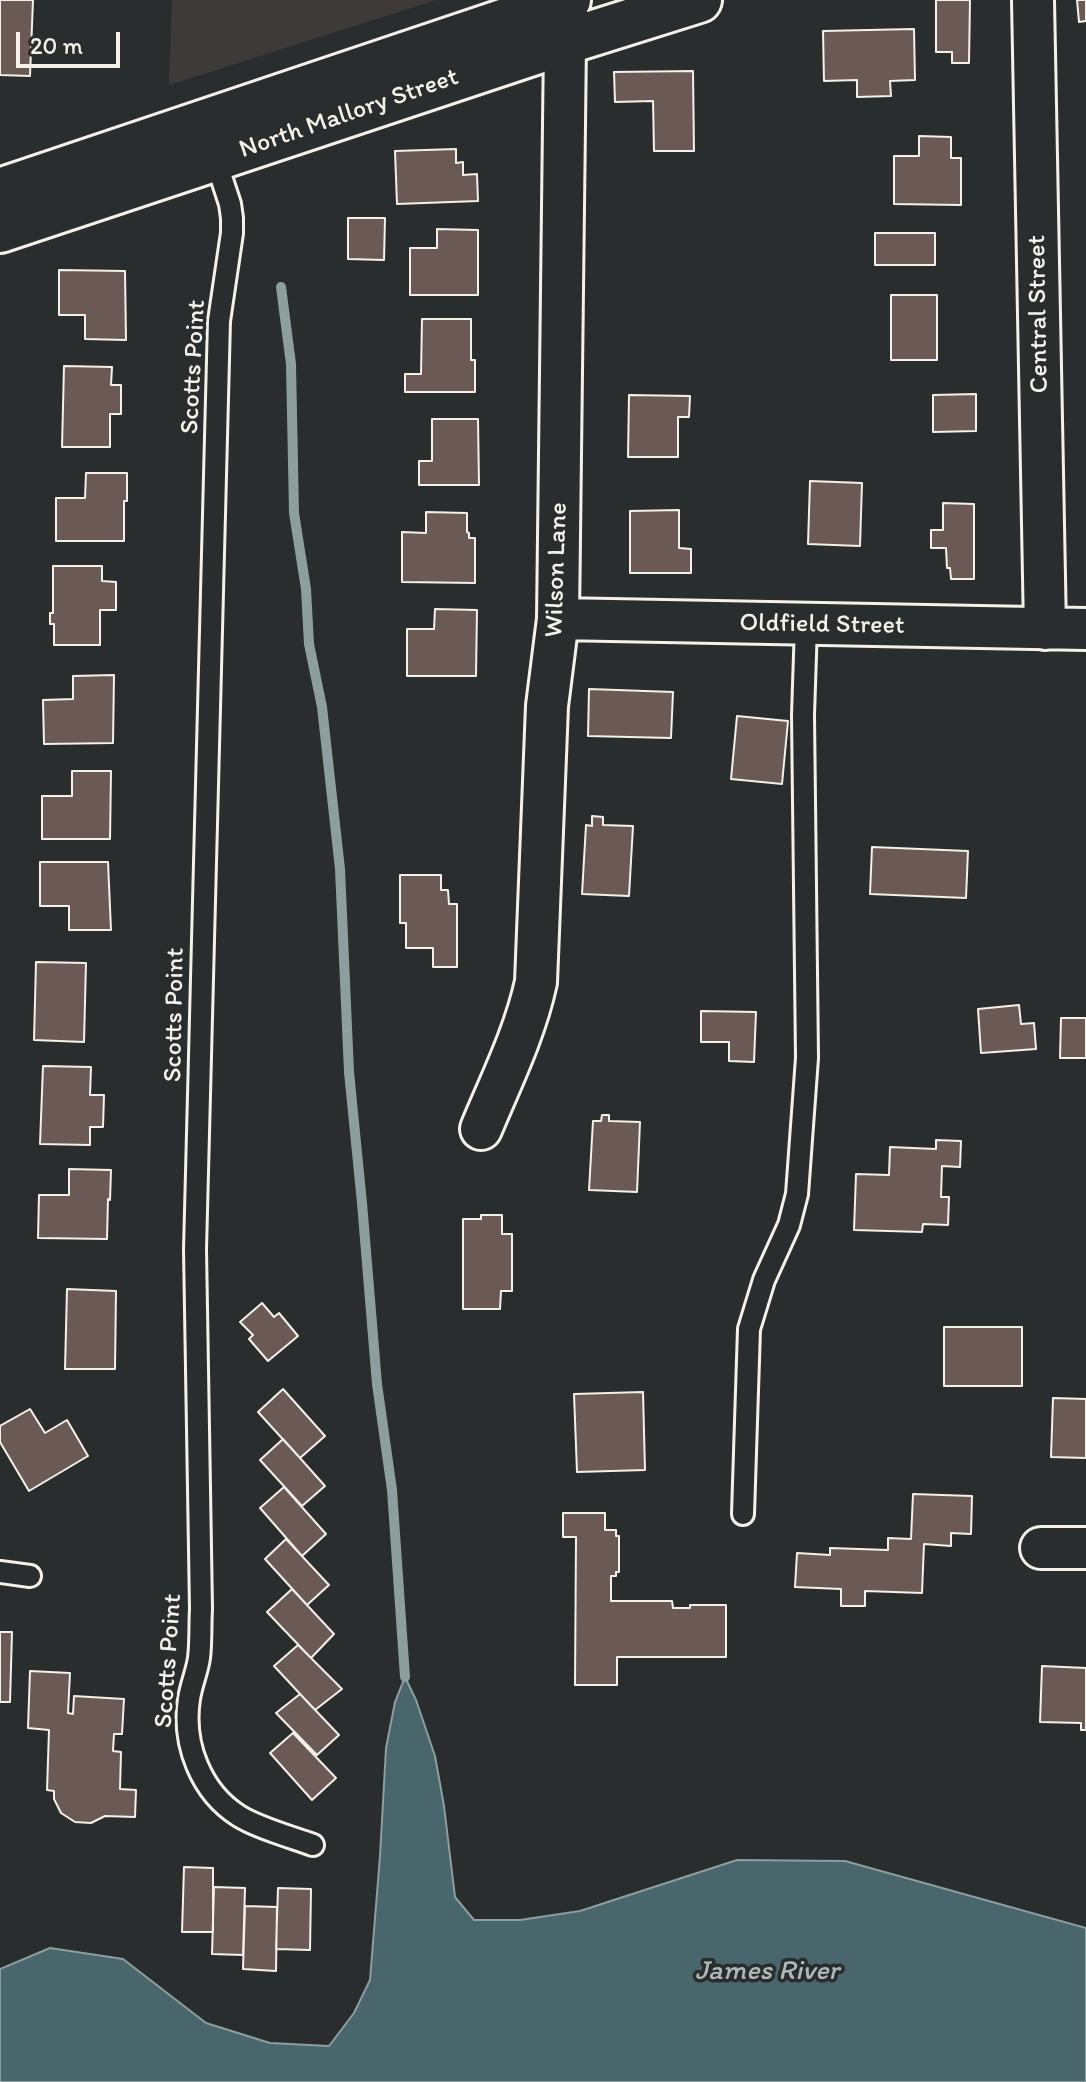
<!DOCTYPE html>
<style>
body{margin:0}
#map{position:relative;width:1086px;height:2082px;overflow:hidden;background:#2a2d2e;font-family:Itim,sans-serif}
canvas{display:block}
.scale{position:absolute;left:16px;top:32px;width:104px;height:36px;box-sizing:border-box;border:4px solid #f4f1e8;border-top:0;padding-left:10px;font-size:24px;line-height:28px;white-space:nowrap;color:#f4f1e8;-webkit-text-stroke:6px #2a2d2e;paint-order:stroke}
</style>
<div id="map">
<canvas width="1086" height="2082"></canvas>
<div class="scale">20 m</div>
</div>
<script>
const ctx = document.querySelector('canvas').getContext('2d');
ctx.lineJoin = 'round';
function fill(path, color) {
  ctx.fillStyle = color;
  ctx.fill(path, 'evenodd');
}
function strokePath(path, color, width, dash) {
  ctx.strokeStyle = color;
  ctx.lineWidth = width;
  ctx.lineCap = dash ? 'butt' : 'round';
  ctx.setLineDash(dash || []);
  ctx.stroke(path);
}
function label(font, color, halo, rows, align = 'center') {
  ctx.font = font + ' Itim,sans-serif';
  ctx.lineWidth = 7;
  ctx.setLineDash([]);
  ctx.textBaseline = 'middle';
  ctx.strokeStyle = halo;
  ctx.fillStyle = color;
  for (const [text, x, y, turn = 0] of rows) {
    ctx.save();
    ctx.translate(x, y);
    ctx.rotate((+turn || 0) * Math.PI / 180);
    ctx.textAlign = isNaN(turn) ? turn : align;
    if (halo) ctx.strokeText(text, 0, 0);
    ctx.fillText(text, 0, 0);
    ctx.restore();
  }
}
fill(new Path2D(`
 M 172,0 L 436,0 L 169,85 Z`), '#3e3a3a');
const water = new Path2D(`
 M 405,1677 L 416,1700 L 435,1756 L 444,1806 L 455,1897 L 474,1920 L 520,1920 L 580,1911 L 737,1860 L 845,1861 L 1086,1928 L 1086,2082 L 0,2082 L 0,1969 L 50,1948 L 123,1959 L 206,2023 L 270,2043 L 329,2046 L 354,2013 L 370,1980 L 380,1856 L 386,1748 L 395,1702 Z`);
fill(water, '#49666c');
strokePath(water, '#8d9e9e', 2);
strokePath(new Path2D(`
 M 281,287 L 291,364 L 294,513 L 306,589 L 309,644 L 322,707 L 340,869 L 349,1072 L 362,1203 L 377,1384 L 392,1490 L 405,1677`), '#8d9e9e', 10);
const building = new Path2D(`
 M 0,0 L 33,0 L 30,76 L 0,75 Z
 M 936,0 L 970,0 L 969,63 L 952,63 L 952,52 L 936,52 Z
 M 1077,0 L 1086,0 L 1086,21 L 1079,22 Z
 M 914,29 L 915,80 L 890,81 L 891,96 L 857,97 L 857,80 L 824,81 L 823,31 Z
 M 693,71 L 694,151 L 654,151 L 653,101 L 615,102 L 614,72 Z
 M 919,136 L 951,137 L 951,158 L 961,158 L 961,205 L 894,204 L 894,156 L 919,156 Z
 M 456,149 L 456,163 L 463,162 L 463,175 L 477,174 L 478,201 L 397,204 L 395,151 Z
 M 348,218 L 385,218 L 384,260 L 348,259 Z
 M 437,229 L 478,230 L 478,295 L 410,295 L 410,248 L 437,248 Z
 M 875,233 L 935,233 L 935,265 L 875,265 Z
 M 59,270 L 125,271 L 126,340 L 85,339 L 85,315 L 59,315 Z
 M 891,295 L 937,295 L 937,360 L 891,360 Z
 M 422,319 L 471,319 L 471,360 L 475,360 L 475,392 L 405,392 L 405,374 L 421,374 Z
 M 64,366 L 112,367 L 111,385 L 121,385 L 121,414 L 110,414 L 110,447 L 62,447 Z
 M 976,394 L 976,431 L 933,432 L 933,395 Z
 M 629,395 L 690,396 L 689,417 L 678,417 L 678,457 L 628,457 Z
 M 432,419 L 478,419 L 479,485 L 419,485 L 419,461 L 432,461 Z
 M 86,473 L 127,473 L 127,501 L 124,501 L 124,541 L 56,541 L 56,498 L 85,498 Z
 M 810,481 L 862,483 L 860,546 L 808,544 Z
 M 943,503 L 974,504 L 974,579 L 951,579 L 950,568 L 947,568 L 946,548 L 931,548 L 931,530 L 943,530 Z
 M 679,510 L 679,548 L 691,549 L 691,573 L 630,573 L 630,511 Z
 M 426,512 L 467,513 L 467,532 L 469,533 L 469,538 L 475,538 L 475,583 L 402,582 L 402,532 L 426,533 Z
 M 53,566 L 102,566 L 102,581 L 116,582 L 116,610 L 100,610 L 100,645 L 54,645 L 54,624 L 50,624 L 50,613 L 53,613 Z
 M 435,609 L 477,610 L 476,676 L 407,676 L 407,629 L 434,629 Z
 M 114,675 L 113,743 L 44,744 L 43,700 L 73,699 L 73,676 Z
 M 589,689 L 673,692 L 671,738 L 588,736 Z
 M 737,716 L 788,721 L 782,784 L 731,779 Z
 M 72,771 L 111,771 L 110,839 L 42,839 L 42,796 L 72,796 Z
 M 592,816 L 603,817 L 603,825 L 633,826 L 629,896 L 582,894 L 586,825 L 592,826 Z
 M 872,847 L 968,851 L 966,898 L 870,894 Z
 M 40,862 L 108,862 L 111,930 L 69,930 L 69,906 L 40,906 Z
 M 400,875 L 441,875 L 441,890 L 448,890 L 449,904 L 457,904 L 457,967 L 433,967 L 433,948 L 406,948 L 406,923 L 400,923 Z
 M 36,962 L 86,963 L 84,1042 L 34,1040 Z
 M 1019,1005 L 1021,1024 L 1034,1023 L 1036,1049 L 981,1053 L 978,1009 Z
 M 701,1011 L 756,1012 L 754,1062 L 729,1061 L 729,1042 L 701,1042 Z
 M 1061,1018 L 1086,1018 L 1086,1058 L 1060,1058 Z
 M 43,1066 L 91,1067 L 90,1095 L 104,1095 L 103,1127 L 90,1127 L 90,1145 L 40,1144 Z
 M 602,1115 L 609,1115 L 609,1121 L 640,1122 L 637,1192 L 589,1190 L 593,1121 L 601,1121 Z
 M 936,1140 L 961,1141 L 960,1167 L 942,1166 L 941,1197 L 949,1197 L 948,1225 L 923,1224 L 922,1232 L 854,1230 L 856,1174 L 889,1175 L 890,1147 L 936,1149 Z
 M 69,1169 L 111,1170 L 110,1200 L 108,1199 L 107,1239 L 38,1238 L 39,1195 L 69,1195 Z
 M 481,1215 L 502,1215 L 502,1234 L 512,1234 L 512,1291 L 501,1291 L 500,1309 L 463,1309 L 463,1219 L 481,1219 Z
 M 67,1289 L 116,1291 L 115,1369 L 65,1369 Z
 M 262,1303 L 274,1317 L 279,1313 L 298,1336 L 268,1361 L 249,1339 L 253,1335 L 240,1322 Z
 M 944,1327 L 1022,1327 L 1022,1386 L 944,1386 Z
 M 283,1389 L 325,1436 L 300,1458 L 258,1412 Z
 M 643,1392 L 645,1470 L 577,1472 L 574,1394 Z
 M 1053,1398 L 1086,1399 L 1086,1458 L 1051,1457 Z
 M 30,1409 L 45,1433 L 67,1420 L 88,1456 L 29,1491 L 0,1442 L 0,1426 Z
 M 283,1439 L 325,1486 L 302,1506 L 260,1460 Z
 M 284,1487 L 326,1534 L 302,1556 L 260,1508 Z
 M 913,1494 L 972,1496 L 971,1534 L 951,1533 L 951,1546 L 924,1544 L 922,1593 L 865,1591 L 865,1606 L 841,1606 L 841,1589 L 795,1587 L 797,1553 L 830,1555 L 830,1548 L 888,1550 L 888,1538 L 911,1539 Z
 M 563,1513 L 605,1513 L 605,1530 L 616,1530 L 616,1536 L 619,1536 L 619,1572 L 616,1572 L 616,1576 L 611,1576 L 611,1601 L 672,1601 L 673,1608 L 690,1608 L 690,1605 L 726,1605 L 726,1657 L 617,1657 L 617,1685 L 575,1685 L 576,1537 L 563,1537 Z
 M 286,1539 L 329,1585 L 307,1605 L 265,1559 Z
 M 292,1589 L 334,1634 L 311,1658 L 267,1612 Z
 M 0,1632 L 12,1632 L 10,1702 L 0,1702 Z
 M 298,1645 L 342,1689 L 315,1710 L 274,1666 Z
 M 1042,1666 L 1086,1668 L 1086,1730 L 1081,1730 L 1081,1723 L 1040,1722 Z
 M 30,1671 L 70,1673 L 68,1713 L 73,1714 L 74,1696 L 124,1699 L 122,1734 L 114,1734 L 113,1751 L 121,1752 L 120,1789 L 136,1790 L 135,1817 L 105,1816 L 91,1823 L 75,1822 L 61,1813 L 54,1799 L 54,1791 L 47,1790 L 49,1730 L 28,1728 Z
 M 300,1694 L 339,1735 L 317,1755 L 276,1713 Z
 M 293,1733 L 336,1778 L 312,1800 L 270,1753 Z
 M 184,1867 L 213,1868 L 213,1932 L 182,1932 Z
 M 214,1887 L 245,1888 L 243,1955 L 212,1954 Z
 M 278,1888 L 311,1889 L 310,1950 L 276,1949 Z
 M 245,1906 L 277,1907 L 276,1971 L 243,1969 Z`);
fill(building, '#6b5956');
strokePath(building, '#f4f1e8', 2);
const service = new Path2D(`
 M 214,155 L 230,204 L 232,218 L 232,233 L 219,321 L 195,1249 L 201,1609 C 200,1625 201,1642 199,1658 C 197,1672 191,1685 189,1699 C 182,1744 201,1792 239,1816 C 258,1828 291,1837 313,1845
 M 743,1514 L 749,1329 L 764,1280 L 789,1225 L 797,1194 L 807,1058 L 803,715 L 806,625
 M 0,1572 L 30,1576`);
const minor = new Path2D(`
 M 1033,0 L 1045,629
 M 558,619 L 1086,629
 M 481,1129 C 501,1081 525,1033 536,982 L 547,706 L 558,619 L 565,42 L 567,12
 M 1041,1548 L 1086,1548`);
const secondary = new Path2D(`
 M 0,191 L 568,0
 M 0,230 L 565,42 L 699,0`);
strokePath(service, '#f4f1e8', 26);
strokePath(minor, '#f4f1e8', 46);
strokePath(secondary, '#f4f1e8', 50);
strokePath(service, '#2a2d2e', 20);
strokePath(minor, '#2a2d2e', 40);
strokePath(secondary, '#2a2d2e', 44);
label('26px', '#f4f1e8', '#2a2d2e', [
 ["North Mallory Street",349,114,-19],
 ["Central Street",1039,314,-91],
 ["Scotts Point",194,367,-87],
 ["Wilson Lane",557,570,-88],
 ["Oldfield Street",822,625,1],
 ["Scotts Point",175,1015,-89],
 ["Scotts Point",169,1661,-86]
]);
label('italic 28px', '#b0b9b6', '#2a2d2e', [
 ["James River",767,1972]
]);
</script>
